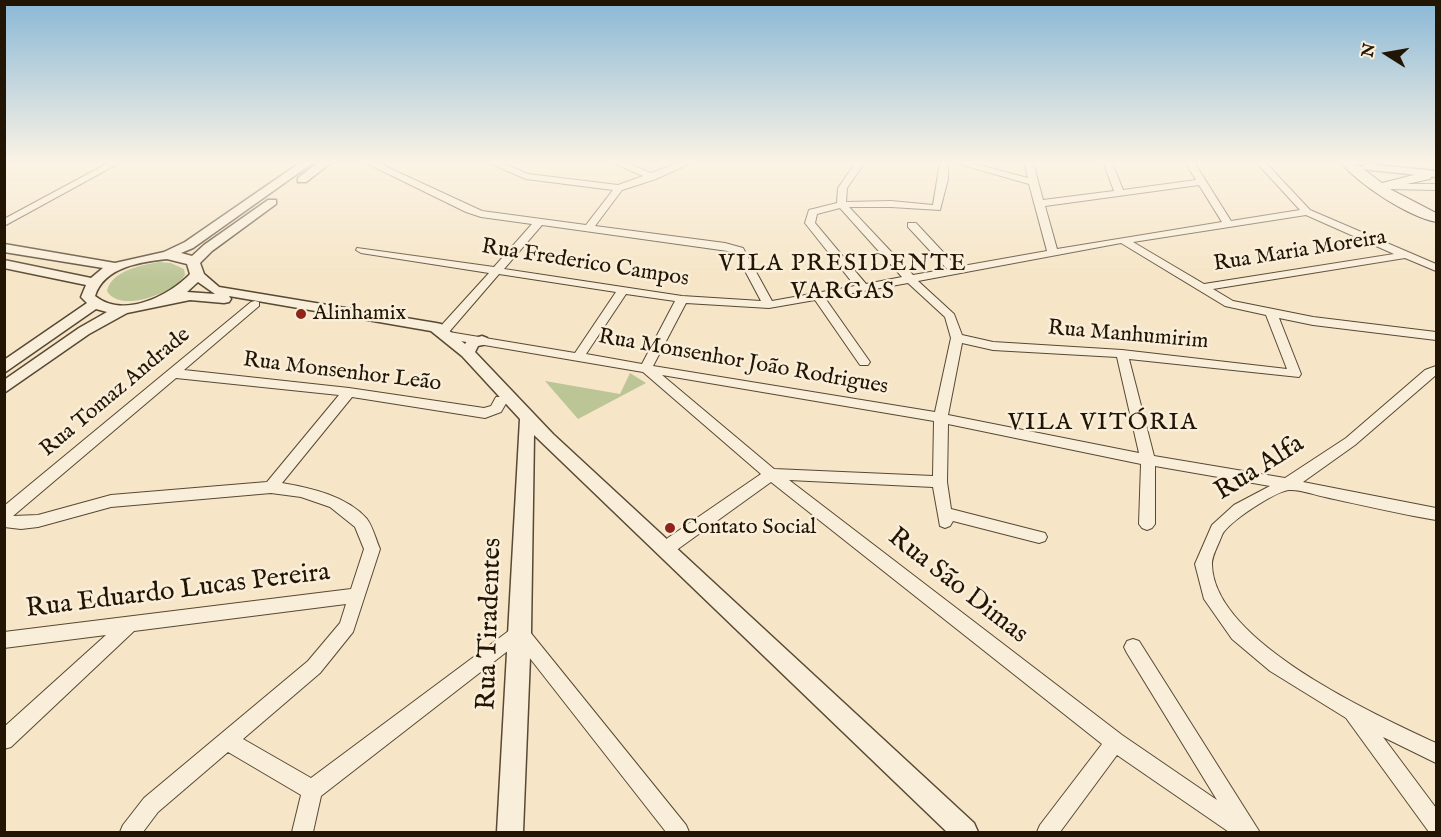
<!DOCTYPE html>
<meta charset="utf-8">
<style>
body{margin:0}
#map{position:relative;width:1441px;height:837px;overflow:hidden;background:#f6e5c6;font-family:"IM FELL English",serif}
canvas{display:block}
.frame{position:absolute;inset:0;border:6px solid #221503;pointer-events:none}
.north{position:absolute;left:1357px;top:24px;width:60px;height:60px;-webkit-text-stroke:4px #f9eeda;paint-order:stroke;rotate:281deg;font-size:16px;font-weight:700;line-height:24px;text-align:center;color:#221503}
.north::after{content:'';display:block;margin:auto;width:21px;height:27px;background:#221503;clip-path:polygon(50% 0,100% 100%,50% 72%,0 100%)}
</style>
<div id="map">
<canvas width="1441" height="837"></canvas>
<div class="frame"></div>
<div class="north">N</div>
</div>
<script>
const ctx = document.querySelector('canvas').getContext('2d');
ctx.lineJoin = 'round';
function fill(path, color) {
  ctx.fillStyle = color;
  ctx.fill(path, 'evenodd');
}
function strokePath(path, color, width, dash) {
  ctx.strokeStyle = color;
  ctx.lineWidth = width;
  ctx.lineCap = dash ? 'butt' : 'round';
  ctx.setLineDash(dash || []);
  ctx.stroke(path);
}
function label(font, color, halo, rows, align = 'center') {
  ctx.font = font + ' "IM FELL English",serif';
  ctx.lineWidth = 5;
  ctx.setLineDash([]);
  ctx.textBaseline = 'middle';
  ctx.strokeStyle = halo;
  ctx.fillStyle = color;
  for (const [text, x, y, turn = 0] of rows) {
    ctx.save();
    ctx.translate(x, y);
    ctx.rotate((+turn || 0) * Math.PI / 180);
    ctx.textAlign = isNaN(turn) ? turn : align;
    if (halo) ctx.strokeText(text, 0, 0);
    ctx.fillText(text, 0, 0);
    ctx.restore();
  }
}
fill(new Path2D(`
 M 160,262 L 171,263 L 184,269 L 185,275 C 174,293 120,314 107,291 C 112,270 142,265 160,262 Z
 M 630,373 L 646,383 L 578,419 L 545,381 L 620,394 Z`), '#bbc596');
const minor = new Path2D(`
 M 110,162 L 121,162 L 4,226 L 4,219 Z
 M 364,162 L 376,162 L 482,211 L 586,225 L 613,190 L 526,179 L 487,162 L 500,162 L 528,174 L 618,185 L 643,176 L 611,162 L 624,162 L 651,173 L 680,162 L 693,162 L 656,179 L 622,190 L 595,226 L 725,243 L 743,248 L 772,301 L 855,286 L 805,223 L 809,210 L 837,203 L 838,188 L 856,162 L 865,162 L 847,188 L 846,202 L 891,201 L 933,205 L 940,162 L 948,162 L 948,179 L 940,210 L 891,207 L 849,207 L 913,275 L 947,269 L 908,227 L 908,223 L 916,223 L 957,267 L 1047,251 L 1029,184 L 952,162 L 968,162 L 1028,178 L 1024,162 L 1033,162 L 1043,200 L 1114,191 L 1103,162 L 1112,162 L 1123,190 L 1196,180 L 1185,162 L 1194,162 L 1231,221 L 1300,210 L 1256,162 L 1265,162 L 1310,210 L 1436,264 L 1436,271 L 1405,258 L 1213,289 L 1233,301 L 1313,317 L 1436,332 L 1436,340 L 1313,325 L 1279,318 L 1301,374 L 1299,377 L 1129,359 L 1154,456 L 1285,478 L 1346,438 L 1425,370 L 1436,366 L 1436,375 L 1355,445 L 1303,482 L 1436,508 L 1436,520 C 1399,514 1362,505 1325,497 C 1315,495 1299,489 1289,490 C 1276,491 1228,522 1222,535 C 1219,544 1211,557 1212,565 C 1214,642 1376,715 1436,743 L 1436,763 L 1383,737 L 1436,808 L 1436,832 L 1429,832 L 1346,718 L 1270,671 L 1232,639 L 1204,599 L 1195,564 L 1212,525 L 1234,505 L 1270,486 L 1155,466 L 1155,524 L 1152,528 L 1147,530 L 1142,528 L 1139,524 L 1141,464 L 948,424 L 947,482 L 951,509 L 1045,533 L 1047,537 L 1045,541 L 1039,543 L 953,521 L 950,526 L 945,528 L 940,526 L 933,487 L 789,480 L 1122,735 L 1217,800 L 1127,653 L 1124,647 L 1127,641 L 1133,639 L 1139,641 L 1259,831 L 1229,832 L 1117,755 L 1060,832 L 1037,832 L 1040,825 L 1102,744 L 771,482 L 671,554 L 665,555 L 659,554 L 657,549 L 659,544 L 761,474 L 643,372 L 443,338 L 437,331 L 439,328 L 489,273 L 361,253 L 356,250 L 357,248 L 494,267 L 532,224 L 481,217 L 466,212 ZM 1199,185 L 1222,222 L 1057,249 L 1045,206 ZM 840,208 L 902,277 L 866,284 L 815,223 L 817,214 ZM 1306,215 L 1394,254 L 1204,284 L 1133,242 ZM 542,225 L 735,252 L 761,301 L 682,296 L 504,269 ZM 1121,243 L 1225,306 L 1266,315 L 1287,369 L 1122,350 L 993,342 L 962,335 L 954,314 L 918,281 ZM 499,274 L 616,292 L 575,353 L 449,332 ZM 908,283 L 945,317 L 951,338 L 935,412 L 653,366 L 686,303 L 769,308 L 815,300 L 860,365 L 868,365 L 870,362 L 825,298 ZM 626,294 L 675,301 L 642,364 L 586,354 ZM 962,343 L 993,350 L 1117,357 L 1139,453 L 948,415 ZM 662,375 L 934,421 L 933,476 L 774,469 Z
 M 1392,184 L 1436,184 L 1436,190 L 1389,189 L 1389,185 Z
 M 255,301 L 259,302 L 259,306 L 184,370 L 349,388 L 484,408 L 491,406 L 496,397 L 506,397 L 508,400 L 501,412 L 485,418 L 352,397 L 282,483 C 311,488 347,496 367,519 C 373,527 376,540 380,549 L 353,632 L 320,673 L 243,739 L 311,778 L 514,627 L 520,624 L 526,627 L 686,825 L 689,832 L 666,832 L 518,643 L 321,796 L 313,832 L 292,832 L 301,795 L 228,752 L 158,812 L 143,832 L 120,832 L 123,825 L 144,798 L 308,661 L 340,623 L 346,604 L 134,631 L 11,747 L 4,749 L 4,727 L 106,635 L 4,648 L 4,632 L 351,589 L 364,549 L 355,527 L 330,507 L 301,497 L 271,493 L 111,507 L 38,527 L 21,529 L 4,527 L 4,506 L 251,302 ZM 176,378 L 339,395 L 267,482 L 111,495 L 38,515 L 13,516 Z`);
const tertiary = new Path2D(`
 M 301,162 L 314,162 L 193,248 L 181,253 L 192,256 L 204,245 L 268,200 L 276,200 L 276,204 L 212,251 L 200,263 L 204,274 L 219,287 L 436,323 L 441,324 L 465,344 L 468,340 L 482,336 L 487,338 L 489,341 L 487,344 L 478,346 L 475,352 L 553,434 L 974,823 L 978,832 L 947,832 L 534,435 L 531,632 L 523,832 L 497,832 L 520,419 L 462,356 L 431,331 L 229,296 L 231,299 L 229,302 L 224,303 L 190,300 L 127,313 L 89,334 L 4,393 L 4,380 L 79,328 L 107,312 L 96,309 L 4,373 L 4,360 L 87,303 L 81,297 L 86,285 L 4,268 L 4,260 L 91,278 L 103,268 L 4,252 L 4,244 L 115,263 L 164,252 L 185,242 ZM 167,259 L 187,264 L 190,274 C 169,296 123,319 95,296 C 104,267 140,262 167,259 ZM 198,282 L 215,294 L 187,292 Z
 M 319,162 L 332,162 L 306,182 L 298,182 L 298,178 Z
 M 1366,164 L 1436,171 L 1436,177 L 1362,169 L 1361,167 Z`);
const secondary = new Path2D(`
 M 1340,162 L 1354,162 L 1382,183 L 1425,172 L 1430,173 L 1432,176 L 1430,179 L 1388,188 L 1436,213 L 1436,222 C 1407,216 1360,185 1340,162 Z`);
strokePath(minor, '#574934', 2);
strokePath(tertiary, '#574934', 3);
strokePath(secondary, '#221503', 2);
fill(minor, '#f9eeda');
fill(tertiary, '#f9eeda');
fill(secondary, '#f9eeda');
const sky = ctx.createLinearGradient(0, 0, 0, 280);
sky.addColorStop(0, '#8ab8d6');
sky.addColorStop(0.58, '#fbf3e5');
sky.addColorStop(1, '#fbf3e500');
ctx.fillStyle = sky;
ctx.fillRect(0, 0, 1441, 280);
for (const [x, y, r, color] of [
 [301,314,6,"#8f2418"],
 [670,528,6,"#8f2418"]
]) {
  const dot = new Path2D();
  dot.arc(x, y, r, 0, 2 * Math.PI);
  ctx.fillStyle = color;
  ctx.fill(dot);
  strokePath(dot, '#f9eeda', 2);
}
label('22px', '#221503', '#f9eeda', [
 ["Rua Maria Moreira",1300,252,-9],
 ["Rua Frederico Campos",585,264,9],
 ["Rua Manhumirim",1128,336,5],
 ["Rua Monsenhor João Rodrigues",743,363,10],
 ["Rua Monsenhor Leão",342,373,7],
 ["Rua Tomaz Andrade",116,393,-40]
]);
label('22px', '#221503', '#f9eeda', [
 ["Alinhamix",313,314],
 ["Contato Social",682,528]
], 'left');
ctx.letterSpacing = '1.5px';
label('24px', '#221503', '#f9eeda', [
 ["VILA PRESIDENTE",843,265],
 ["VARGAS",843,293],
 ["VILA VITÓRIA",1103,424]
]);
ctx.letterSpacing = '0px';
label('27px', '#221503', '#f9eeda', [
 ["Rua Alfa",1260,469,-32],
 ["Rua São Dimas",957,587,38],
 ["Rua Eduardo Lucas Pereira",178,592,-7],
 ["Rua Tiradentes",491,624,-88]
]);
</script>
